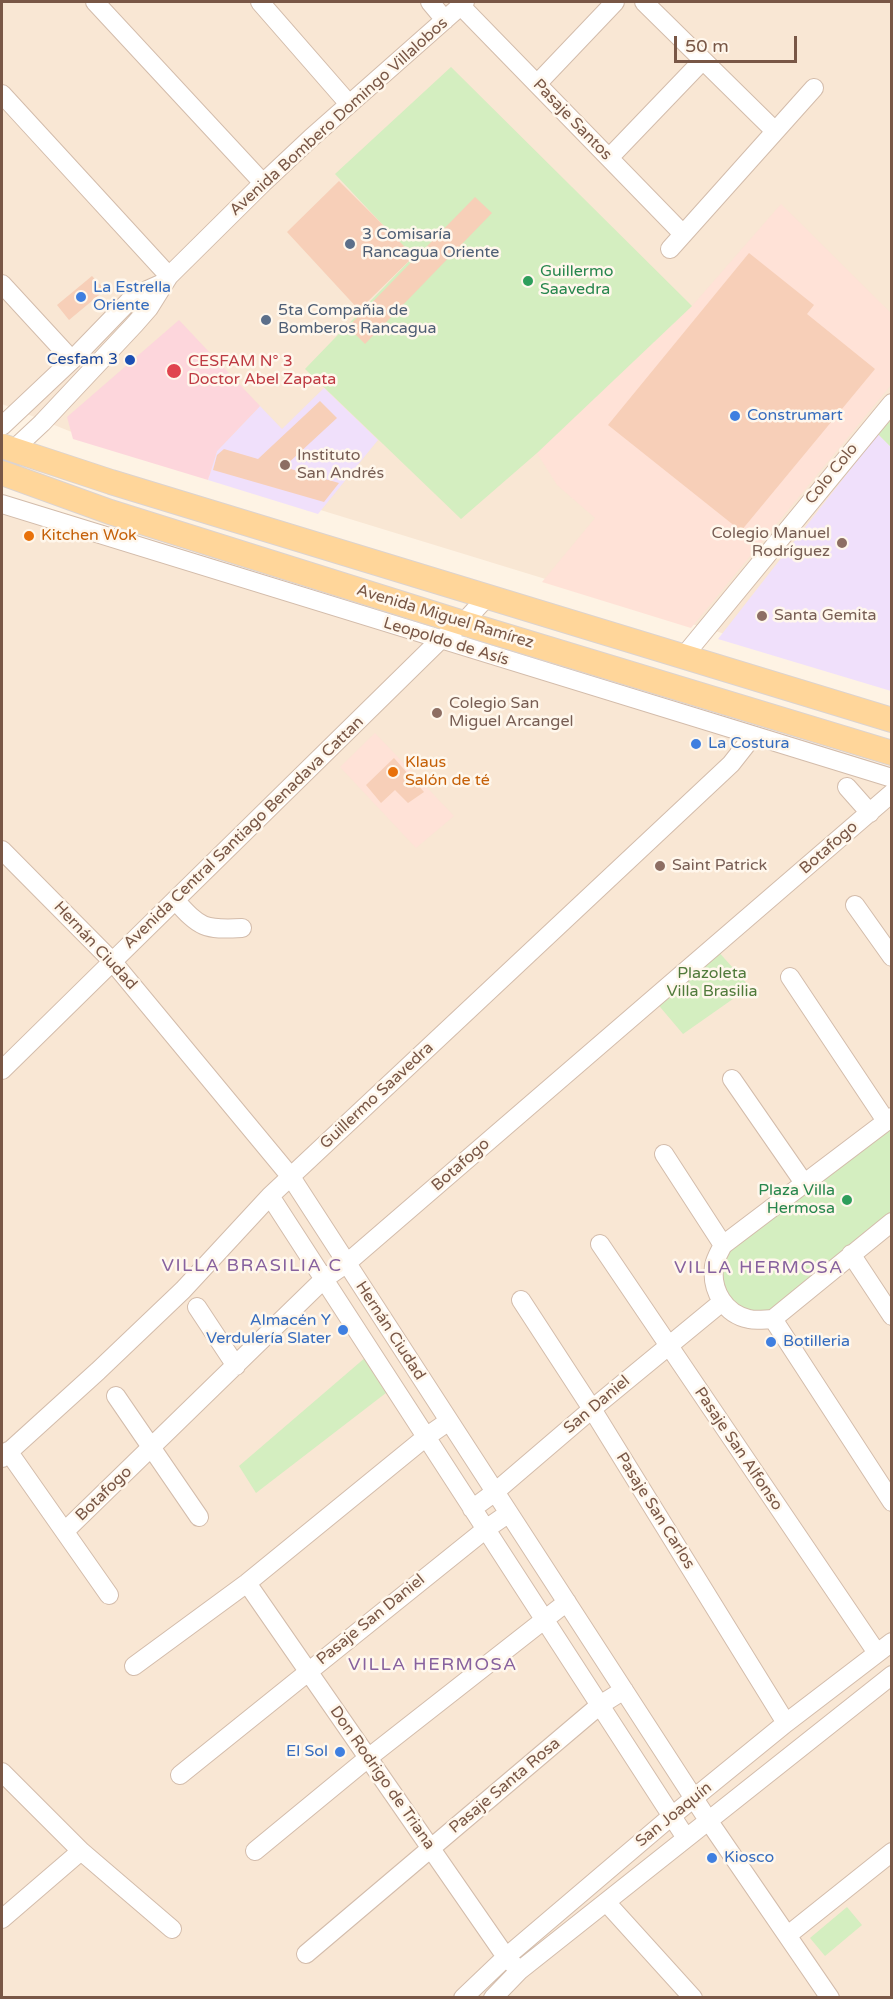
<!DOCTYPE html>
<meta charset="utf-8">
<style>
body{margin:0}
#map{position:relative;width:893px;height:1999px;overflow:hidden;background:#fef3e4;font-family:"Varela Round",sans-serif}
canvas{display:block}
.frame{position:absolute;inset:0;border:3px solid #795746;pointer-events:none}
.scale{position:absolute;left:674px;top:36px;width:123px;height:27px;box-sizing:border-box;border:3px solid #795746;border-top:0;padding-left:8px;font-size:18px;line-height:21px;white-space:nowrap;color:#795746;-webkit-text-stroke:4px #fff7ec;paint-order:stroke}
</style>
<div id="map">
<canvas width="893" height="1999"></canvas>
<div class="frame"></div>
<div class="scale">50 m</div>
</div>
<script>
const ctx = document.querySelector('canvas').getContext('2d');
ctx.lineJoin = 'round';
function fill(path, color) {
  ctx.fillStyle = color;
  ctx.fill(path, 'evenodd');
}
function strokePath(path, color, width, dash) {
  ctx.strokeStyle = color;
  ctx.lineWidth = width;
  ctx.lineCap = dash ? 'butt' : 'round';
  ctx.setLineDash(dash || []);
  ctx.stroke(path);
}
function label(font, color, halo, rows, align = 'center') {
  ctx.font = font + ' "Varela Round",sans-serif';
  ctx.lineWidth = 5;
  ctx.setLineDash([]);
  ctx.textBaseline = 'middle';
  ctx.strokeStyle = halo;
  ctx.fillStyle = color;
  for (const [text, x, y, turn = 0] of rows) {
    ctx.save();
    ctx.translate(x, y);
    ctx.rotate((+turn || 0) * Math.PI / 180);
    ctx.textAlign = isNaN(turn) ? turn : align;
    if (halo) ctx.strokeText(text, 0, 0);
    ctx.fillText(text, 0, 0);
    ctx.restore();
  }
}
fill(new Path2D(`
 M 2,2 L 891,2 L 891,685 L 89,439 L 2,404 Z
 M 2,512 L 891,776 L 891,1997 L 2,1997 Z`), '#f9e7d4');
fill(new Path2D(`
 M 781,204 L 891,313 L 891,385 L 691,628 L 542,582 L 595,518 L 557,485 L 537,453 L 692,306 Z
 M 375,733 L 454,816 L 416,848 L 340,767 Z`), '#ffe2d7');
fill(new Path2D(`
 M 324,388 L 378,440 L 318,514 L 208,480 L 217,451 L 260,406 L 282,429 Z
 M 878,434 L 891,447 L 891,691 L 718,639 Z`), '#f0e0fb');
fill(new Path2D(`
 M 179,320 L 260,406 L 217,451 L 208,480 L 73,439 L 67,417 Z`), '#fdd6dc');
fill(new Path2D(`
 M 451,67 L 692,306 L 537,453 L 461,519 L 305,369 L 413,257 L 335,174 Z
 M 891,420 L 891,447 L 878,434 Z
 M 716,949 L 750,987 L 683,1034 L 655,1001 Z
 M 891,1117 L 891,1222 L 773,1319 L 751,1320 L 715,1285 L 723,1245 Z
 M 373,1351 L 395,1386 L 256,1493 L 239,1466 Z
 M 847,1907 L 862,1925 L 825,1956 L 810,1938 Z`), '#d4eec0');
fill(new Path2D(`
 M 339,181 L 414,256 L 359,310 L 287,232 Z
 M 475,197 L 492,213 L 365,344 L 348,327 Z
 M 749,253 L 814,305 L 807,314 L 875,369 L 741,531 L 608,425 Z
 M 92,276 L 105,290 L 69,320 L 57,305 Z
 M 320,401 L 337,418 L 284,467 L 339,483 L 324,502 L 213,470 L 217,455 L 224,449 L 258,459 Z
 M 394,758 L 424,792 L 408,803 L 395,790 L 381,803 L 366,785 Z`), '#f7cfb8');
const minor = new Path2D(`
 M 95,2 L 263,183
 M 260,2 L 349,104
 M 430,2 L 445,20
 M 644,2 L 775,131
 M 461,6 L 683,234
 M 537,84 L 615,2
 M 2,94 L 169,276
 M 609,158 L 703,60
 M 670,249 L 814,88
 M 2,284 L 72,360
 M 2,426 L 72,360 L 134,296 L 163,283
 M 12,451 L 42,423 L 135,324 L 149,308 L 169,276 L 263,183 L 311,138 L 465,2
 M 2,504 L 892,778
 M 683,657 L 892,403
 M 847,787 L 870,813
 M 2,850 L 112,961 L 291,1177 L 708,1820 L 830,1998
 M 175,900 C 200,928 204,930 242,928
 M 855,905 L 892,957
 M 790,977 L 886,1121
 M 2,1070 L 439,641 L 463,623 L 487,597
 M 732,1079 L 804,1183
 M 892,1117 L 723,1245 C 720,1251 715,1259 714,1266 C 711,1291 725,1314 749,1319 C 757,1321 766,1319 773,1319 L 892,1222
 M 664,1154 L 723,1245
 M 270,1196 L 686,1838
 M 600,1244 L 877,1653
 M 851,1254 L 892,1316
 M 521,1300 L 592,1409 L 786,1723
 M 197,1307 L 236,1366
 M 773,1319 L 892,1502
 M 116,1396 L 199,1517
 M 8,1451 L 109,1595
 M 2,1458 L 98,1371 L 183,1290 L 270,1196 L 731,764 L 753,736
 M 472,1509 L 495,1492 L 592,1409 L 722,1302
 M 65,1531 L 324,1279 L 347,1263 L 892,793
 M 247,1583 L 506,1957 L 514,1965
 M 134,1666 L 247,1583 L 426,1437 L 449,1421
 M 2,1772 L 81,1851 L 172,1929
 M 180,1775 L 486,1529 L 509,1513
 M 255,1851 L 368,1758 L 567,1602
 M 606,1902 L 693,1998
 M 2,1919 L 81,1851
 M 788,1935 L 892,1852
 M 306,1954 L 600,1705 L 624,1690
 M 463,1998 L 506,1957 L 667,1820 L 786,1723 L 892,1642
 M 493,1998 L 519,1971 L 892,1675`);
const major = new Path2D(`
 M 2,446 L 111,482 L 892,720
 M 2,473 L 110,512 L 463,623 L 892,753`);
strokePath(minor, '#d3bcab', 20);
strokePath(major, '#dcd3cf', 26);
strokePath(minor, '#fff', 18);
strokePath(major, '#ffd69a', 24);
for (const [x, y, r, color] of [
 [350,244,6,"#5c6f8a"],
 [528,281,6,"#2e9e5b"],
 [81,297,6,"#3f7fe0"],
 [266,320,6,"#5c6f8a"],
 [130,360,6,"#1a4fb4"],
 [174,371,8,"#e0444e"],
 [735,416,6,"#3f7fe0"],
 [285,465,6,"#8d6e63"],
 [29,536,6,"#e8710a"],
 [842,543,6,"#8d6e63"],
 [762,616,6,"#8d6e63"],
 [437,713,6,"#8d6e63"],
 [696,744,6,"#3f7fe0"],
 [393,772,6,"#e8710a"],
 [660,866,6,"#8d6e63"],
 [847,1200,6,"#2e9e5b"],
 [343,1330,6,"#3f7fe0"],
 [771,1342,6,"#3f7fe0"],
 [340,1752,6,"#3f7fe0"],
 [712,1858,6,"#3f7fe0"]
]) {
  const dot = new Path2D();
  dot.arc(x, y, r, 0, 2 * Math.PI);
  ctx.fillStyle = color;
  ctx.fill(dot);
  strokePath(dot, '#fff7ec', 2);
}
label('16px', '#795746', '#fff7ec', [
 ["Avenida Bombero Domingo Villalobos",339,117,-42],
 ["Pasaje Santos",572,120,46],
 ["Colo Colo",832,474,-51],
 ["Avenida Miguel Ramírez",445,617,17],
 ["Leopoldo de Asís",446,642,17],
 ["Avenida Central Santiago Benadava Cattan",244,833,-44],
 ["Botafogo",829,848,-41],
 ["Hernán Ciudad",95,946,47],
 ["Guillermo Saavedra",377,1096,-43],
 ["Botafogo",461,1165,-41],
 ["Hernán Ciudad",390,1331,57],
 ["San Daniel",597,1405,-40],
 ["Pasaje San Alfonso",738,1449,56],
 ["Botafogo",104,1494,-44],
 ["Pasaje San Carlos",655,1511,58],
 ["Pasaje San Daniel",371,1620,-39],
 ["Don Rodrigo de Triana",382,1778,55],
 ["Pasaje Santa Rosa",505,1786,-40],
 ["San Joaquín",674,1815,-39]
]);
label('16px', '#4e5e75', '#fff7ec', [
 ["3 Comisaría",362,235],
 ["Rancagua Oriente",362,253],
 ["5ta Compañia de",278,311],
 ["Bomberos Rancagua",278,329]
], 'left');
label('16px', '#27864d', '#fff7ec', [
 ["Guillermo",540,272],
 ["Saavedra",540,290],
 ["Plaza Villa",835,1191,"right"],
 ["Hermosa",835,1209,"right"]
], 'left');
label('16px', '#366cbe', '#fff7ec', [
 ["La Estrella",93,288],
 ["Oriente",93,306],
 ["Construmart",747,416],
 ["La Costura",708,744],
 ["Almacén Y",331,1321,"right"],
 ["Verdulería Slater",331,1339,"right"],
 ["Botilleria",783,1342],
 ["El Sol",328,1752,"right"],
 ["Kiosco",724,1858]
], 'left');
label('16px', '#164399', '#fff7ec', [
 ["Cesfam 3",118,360]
], 'right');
label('16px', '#be3a42', '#fff7ec', [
 ["CESFAM N° 3",188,362],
 ["Doctor Abel Zapata",188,380]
], 'left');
label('16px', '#785e54', '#fff7ec', [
 ["Instituto",297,456],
 ["San Andrés",297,474],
 ["Colegio Manuel",830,534,"right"],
 ["Rodríguez",830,552,"right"],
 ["Santa Gemita",774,616],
 ["Colegio San",449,704],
 ["Miguel Arcangel",449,722],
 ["Saint Patrick",672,866]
], 'left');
label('16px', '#c56008', '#fff7ec', [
 ["Kitchen Wok",41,536],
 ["Klaus",405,763],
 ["Salón de té",405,781]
], 'left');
label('16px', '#507a3b', '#fff7ec', [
 ["Plazoleta",712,974],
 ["Villa Brasilia",712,992]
]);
ctx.letterSpacing = '1.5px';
label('18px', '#87619e', '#fff7ec', [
 ["VILLA BRASILIA C",252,1266],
 ["VILLA HERMOSA",759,1268],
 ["VILLA HERMOSA",433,1665]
]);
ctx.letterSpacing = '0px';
</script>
